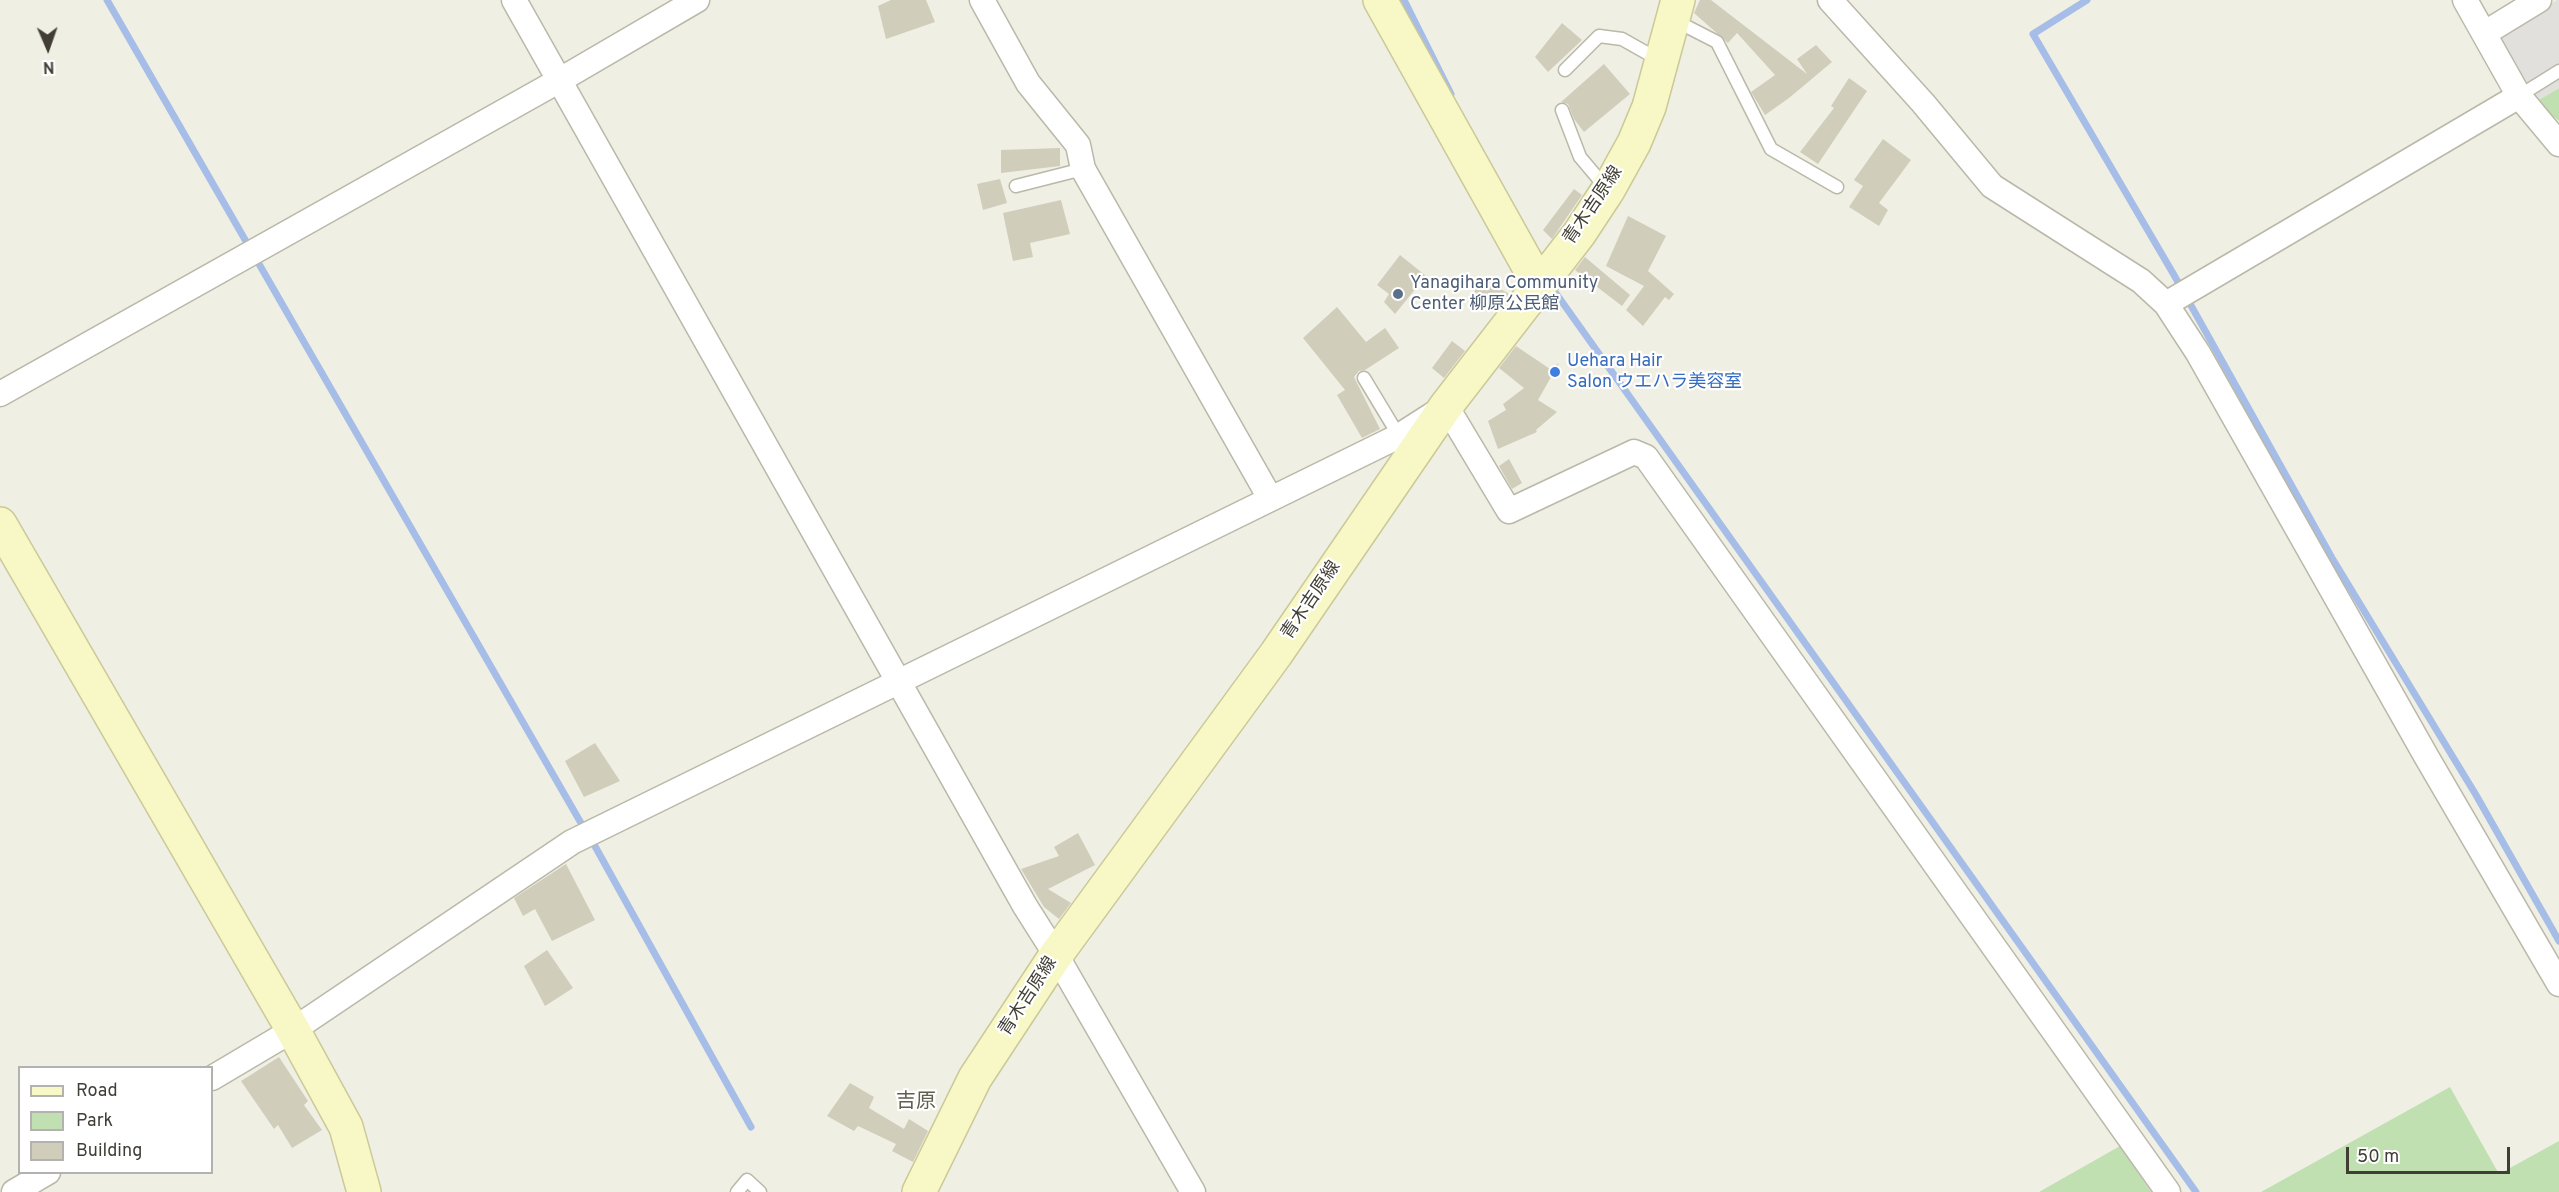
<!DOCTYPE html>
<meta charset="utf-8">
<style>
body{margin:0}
#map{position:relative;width:2559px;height:1192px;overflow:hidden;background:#f0efe4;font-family:Overpass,sans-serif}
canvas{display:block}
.legend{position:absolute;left:18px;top:1066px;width:195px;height:108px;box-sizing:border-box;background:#fff;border:2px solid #b3b2ae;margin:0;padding:8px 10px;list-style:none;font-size:18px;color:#413f35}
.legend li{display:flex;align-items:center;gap:12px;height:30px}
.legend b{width:30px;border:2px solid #b3b2ae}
.north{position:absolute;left:18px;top:18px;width:60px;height:60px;-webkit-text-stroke:4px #fff;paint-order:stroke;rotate:178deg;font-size:16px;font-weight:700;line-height:24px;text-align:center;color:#413f35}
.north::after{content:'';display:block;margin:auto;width:21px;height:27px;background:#413f35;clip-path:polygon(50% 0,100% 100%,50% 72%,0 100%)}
.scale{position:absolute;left:2346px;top:1147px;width:164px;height:27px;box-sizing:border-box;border:3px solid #413f35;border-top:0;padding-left:8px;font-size:18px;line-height:21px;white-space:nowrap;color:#413f35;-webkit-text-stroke:4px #fff;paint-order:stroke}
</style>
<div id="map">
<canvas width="2559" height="1192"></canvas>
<ul class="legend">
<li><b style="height:8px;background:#f8f7c6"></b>Road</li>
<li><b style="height:16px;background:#c0e0b1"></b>Park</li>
<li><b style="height:16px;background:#d0cdbb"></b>Building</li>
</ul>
<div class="north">N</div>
<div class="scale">50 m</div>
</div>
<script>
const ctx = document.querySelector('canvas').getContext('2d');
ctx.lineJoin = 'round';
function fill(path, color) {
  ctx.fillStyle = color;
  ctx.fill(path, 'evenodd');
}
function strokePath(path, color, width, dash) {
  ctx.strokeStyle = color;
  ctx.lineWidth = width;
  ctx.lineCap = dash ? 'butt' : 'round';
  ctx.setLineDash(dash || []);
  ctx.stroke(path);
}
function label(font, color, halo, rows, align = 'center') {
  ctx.font = font + ' Overpass,"Noto Sans JP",sans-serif';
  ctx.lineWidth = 4.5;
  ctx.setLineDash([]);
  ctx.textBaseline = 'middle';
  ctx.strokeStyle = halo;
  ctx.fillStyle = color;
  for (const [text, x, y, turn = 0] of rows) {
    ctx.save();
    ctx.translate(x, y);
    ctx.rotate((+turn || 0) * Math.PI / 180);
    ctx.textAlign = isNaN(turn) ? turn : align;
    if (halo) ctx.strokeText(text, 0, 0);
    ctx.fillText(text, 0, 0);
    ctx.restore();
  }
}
fill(new Path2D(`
 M 2559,88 L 2559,121 L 2535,102 Z
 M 2450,1087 L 2499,1174 L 2559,1141 L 2559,1192 L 2261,1192 Z
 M 2120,1146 L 2151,1192 L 2039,1192 Z`), '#c0e0b1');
fill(new Path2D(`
 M 2557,0 L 2559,0 L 2559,88 L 2535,102 L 2494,37 Z`), '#e1e0dc');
strokePath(new Path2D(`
 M 107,0 L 585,830
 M 1404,0 L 1451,94
 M 2087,0 L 2033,34 L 2174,275 L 2332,558 L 2476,795 L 2559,941
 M 1550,285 L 2196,1192
 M 591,839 L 751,1127`), '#a6bde7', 7);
fill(new Path2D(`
 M 891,0 L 926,0 L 935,22 L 886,39 L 878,6 Z
 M 1700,0 L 1711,0 L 1807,74 L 1797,59 L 1816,45 L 1832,62 L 1789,98 L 1765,115 L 1751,92 L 1775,75 L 1737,33 L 1728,43 L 1694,13 Z
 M 1562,23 L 1582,40 L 1548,72 L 1535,57 Z
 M 1604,64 L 1630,94 L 1584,132 L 1574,119 L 1568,104 L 1561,102 Z
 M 1849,78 L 1867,91 L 1818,164 L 1800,152 L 1834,108 L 1831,106 Z
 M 1883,139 L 1911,160 L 1879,203 L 1888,210 L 1879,226 L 1849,207 L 1863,186 L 1854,180 Z
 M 1060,148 L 1060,166 L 1001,173 L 1001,150 Z
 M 1000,179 L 1007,203 L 983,210 L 977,184 Z
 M 1574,189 L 1582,195 L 1552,239 L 1543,230 Z
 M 1061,200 L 1070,234 L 1030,243 L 1033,257 L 1013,261 L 1003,213 Z
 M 1628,216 L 1666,236 L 1648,271 L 1674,294 L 1669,300 L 1665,297 L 1643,326 L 1626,310 L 1644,286 L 1606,266 Z
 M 1400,255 L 1426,276 L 1395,314 L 1384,302 L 1389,294 L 1377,285 Z
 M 1585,257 L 1630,295 L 1622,306 L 1575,270 Z
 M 1481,277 L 1509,294 L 1496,311 L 1472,297 Z
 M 1337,307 L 1366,342 L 1385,328 L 1399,348 L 1365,370 L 1359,371 L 1354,377 L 1380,429 L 1362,438 L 1337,395 L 1345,390 L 1303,338 Z
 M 1452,341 L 1465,351 L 1444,378 L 1432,368 Z
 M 1516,346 L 1550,369 L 1559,363 L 1538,400 L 1557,412 L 1536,430 L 1537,432 L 1498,449 L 1488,421 L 1506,410 L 1503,404 L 1524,388 L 1499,368 Z
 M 1509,459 L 1522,483 L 1512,489 L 1499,466 Z
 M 595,743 L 620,781 L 584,797 L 565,761 Z
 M 1078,833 L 1095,865 L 1048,889 L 1071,903 L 1059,919 L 1044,907 L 1021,869 L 1059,856 L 1054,847 Z
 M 566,864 L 595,920 L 552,941 L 535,909 L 523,916 L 514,898 Z
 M 547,950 L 573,988 L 545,1006 L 524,966 Z
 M 279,1057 L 308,1101 L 304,1105 L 322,1130 L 292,1148 L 278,1125 L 274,1129 L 241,1081 Z
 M 850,1083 L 874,1097 L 869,1108 L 904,1129 L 909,1119 L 928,1131 L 913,1162 L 892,1151 L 896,1144 L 858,1126 L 854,1131 L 827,1116 Z`), '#d0cdbb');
const lane = new Path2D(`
 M 1674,20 L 1717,42 L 1771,149 L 1837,187
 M 1565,70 L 1599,36 L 1622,39 L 1661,61
 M 2519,96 L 2559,71
 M 1562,110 L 1580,157 L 1607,189
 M 1016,186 L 1083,169
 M 1364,378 L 1399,436
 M 737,1192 L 747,1180 L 760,1192`);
const street = new Path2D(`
 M 514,0 L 1025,906 L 1056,955 L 1193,1192
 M 982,0 L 1028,83 L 1078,145 L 1083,169 L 1270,498
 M 1830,0 L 1923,103 L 1992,186 L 2141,281 L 2166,304 L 2198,353 L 2426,756 L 2559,984
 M 2465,0 L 2519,96 L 2559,144
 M 2485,33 L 2539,0
 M 2166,304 L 2519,96
 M 0,394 L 560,80 L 697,0
 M 212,1078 L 293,1030 L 572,842 L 1399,436 L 1446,406 L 1509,511 L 1634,452 L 1646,457 L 2168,1192
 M 14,1192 L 48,1172`);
const secondary = new Path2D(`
 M 1380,0 L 1538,283
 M 0,524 L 293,1030 L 346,1127 L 364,1192
 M 919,1192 L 975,1078 L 1056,955 L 1276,654 L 1446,406 L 1579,234 L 1608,190 L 1634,143 L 1649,107 L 1678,0`);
strokePath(lane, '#bab8a8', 15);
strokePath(street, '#bab8a8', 27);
strokePath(secondary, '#cbc998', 36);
strokePath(lane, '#fff', 12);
strokePath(street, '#fff', 24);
strokePath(secondary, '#f8f7c6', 33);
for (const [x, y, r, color] of [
 [1398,294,6,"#5c6f8a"],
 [1555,372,6,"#3f7fe0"]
]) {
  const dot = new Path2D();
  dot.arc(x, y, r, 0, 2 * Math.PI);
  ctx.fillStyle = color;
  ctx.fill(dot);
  strokePath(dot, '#fff', 2);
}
label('18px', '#413f35', '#fff', [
 ["青木吉原線",1594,206,-56],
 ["青木吉原線",1312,601,-56],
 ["青木吉原線",1029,997,-57]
]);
label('18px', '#4e5e75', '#fff', [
 ["Yanagihara Community",1410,284],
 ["Center 柳原公民館",1410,305]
], 'left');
label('18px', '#366cbe', '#fff', [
 ["Uehara Hair",1567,362],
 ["Salon ウエハラ美容室",1567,383]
], 'left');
label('20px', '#635f4d', '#fff', [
 ["吉原",916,1103]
]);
</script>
